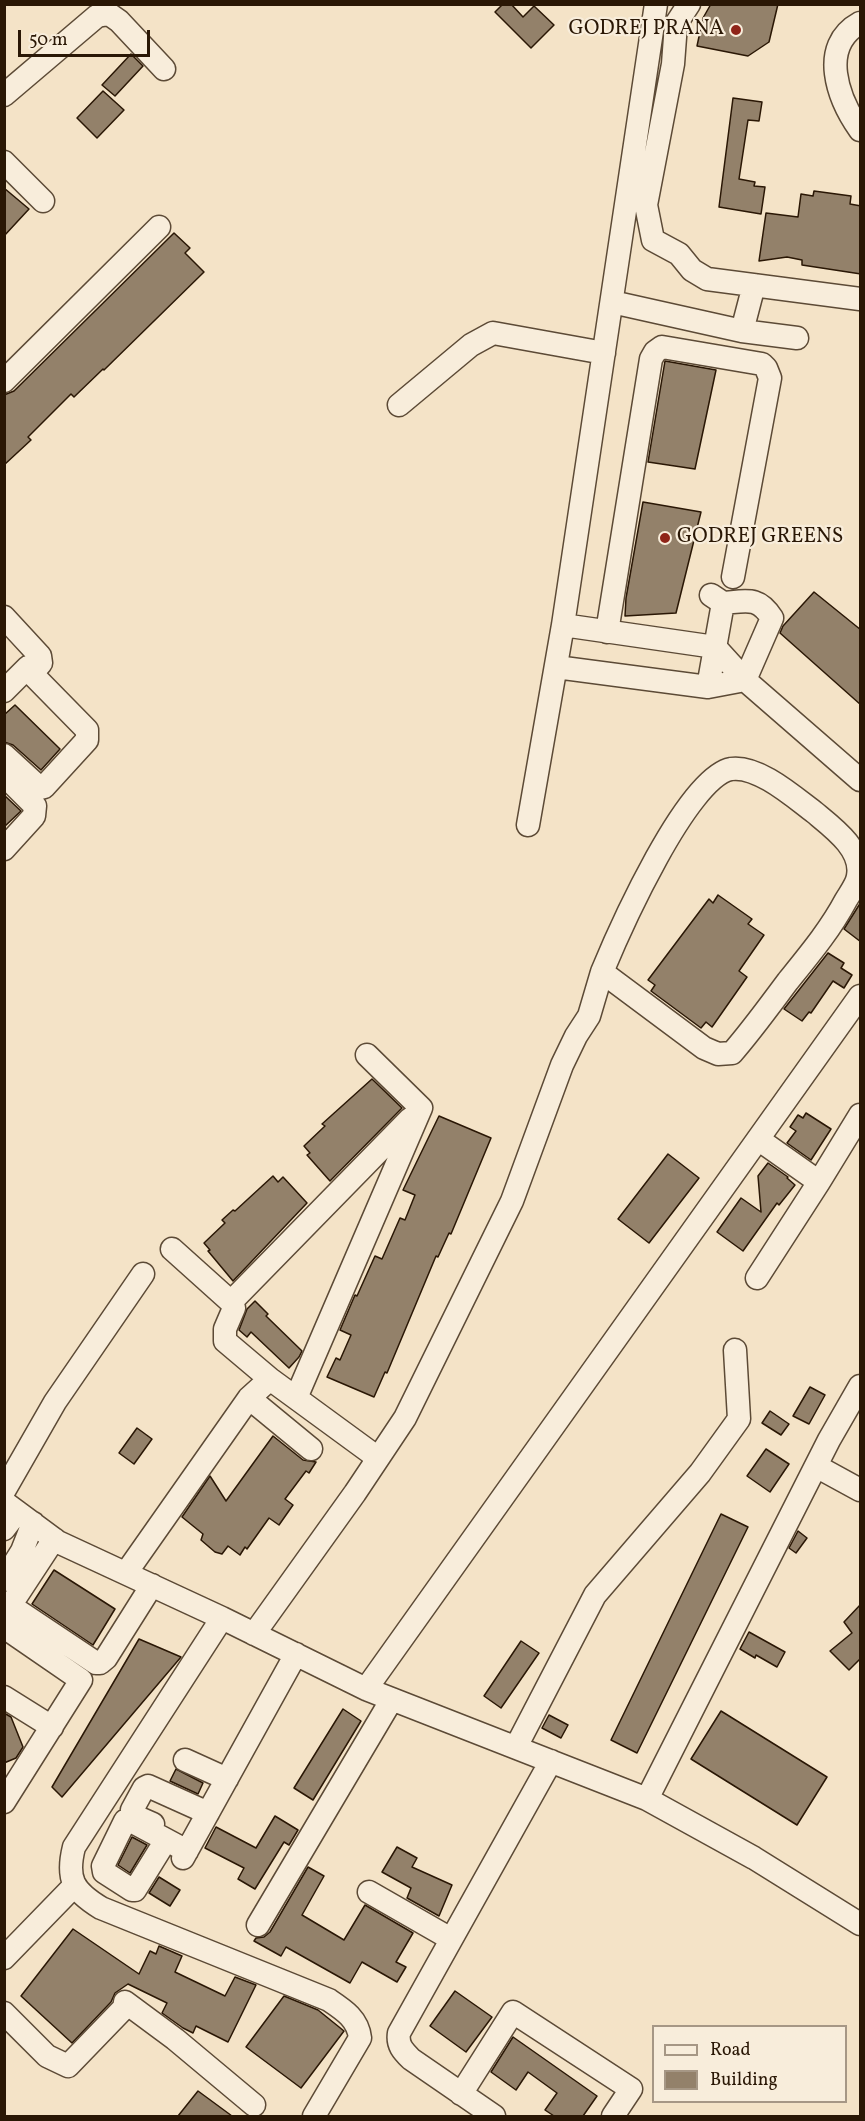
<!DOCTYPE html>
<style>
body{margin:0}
#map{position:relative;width:865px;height:2121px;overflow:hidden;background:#f4e3c7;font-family:Vollkorn,serif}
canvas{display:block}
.frame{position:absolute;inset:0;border:6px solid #2a1705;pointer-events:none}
.legend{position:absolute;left:652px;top:2025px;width:195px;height:78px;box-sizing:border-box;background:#f8eddb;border:2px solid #a69785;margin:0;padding:8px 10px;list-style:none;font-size:18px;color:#2a1705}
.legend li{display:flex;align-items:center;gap:12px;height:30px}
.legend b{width:30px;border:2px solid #a69785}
.scale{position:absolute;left:18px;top:30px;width:132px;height:27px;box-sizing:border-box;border:3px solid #2a1705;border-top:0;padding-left:8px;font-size:18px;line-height:21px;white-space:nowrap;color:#2a1705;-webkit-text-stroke:4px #f8eddb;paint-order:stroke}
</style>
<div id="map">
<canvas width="865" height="2121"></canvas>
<div class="frame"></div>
<ul class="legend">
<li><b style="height:8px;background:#f8eddb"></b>Road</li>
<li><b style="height:16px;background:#93816a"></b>Building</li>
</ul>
<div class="scale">50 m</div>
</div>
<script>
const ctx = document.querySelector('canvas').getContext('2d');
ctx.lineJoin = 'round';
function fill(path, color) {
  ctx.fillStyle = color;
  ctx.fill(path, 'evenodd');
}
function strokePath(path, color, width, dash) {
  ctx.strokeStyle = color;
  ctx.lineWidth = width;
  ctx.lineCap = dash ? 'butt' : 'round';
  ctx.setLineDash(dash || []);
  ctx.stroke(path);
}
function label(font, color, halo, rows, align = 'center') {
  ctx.font = font + ' Vollkorn,serif';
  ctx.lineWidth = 4.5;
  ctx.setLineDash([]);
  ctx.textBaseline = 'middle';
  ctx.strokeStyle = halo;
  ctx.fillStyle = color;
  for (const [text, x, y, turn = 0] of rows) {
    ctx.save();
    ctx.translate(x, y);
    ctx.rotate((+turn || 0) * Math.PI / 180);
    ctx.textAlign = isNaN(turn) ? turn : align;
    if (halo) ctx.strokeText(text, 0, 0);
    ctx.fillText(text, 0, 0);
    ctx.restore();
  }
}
const building = new Path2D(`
 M 503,4 L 511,4 L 523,17 L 534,6 L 554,25 L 531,48 L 495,12 Z
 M 711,4 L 778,4 L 769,42 L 748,56 L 697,46 L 703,18 Z
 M 131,54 L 143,66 L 115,96 L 102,85 Z
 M 103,91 L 124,110 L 97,138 L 77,118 Z
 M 733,98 L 762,102 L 759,121 L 748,120 L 739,179 L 755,182 L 754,186 L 765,187 L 761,214 L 719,207 Z
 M 4,188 L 29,209 L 4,236 Z
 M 814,191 L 851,196 L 850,204 L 861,206 L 861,274 L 802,265 L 802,260 L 787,257 L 759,261 L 766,213 L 798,217 L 801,194 L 813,196 Z
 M 174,233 L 190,248 L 185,253 L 204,272 L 104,370 L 103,369 L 74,397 L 71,394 L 28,437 L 31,440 L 4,465 L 4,395 L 14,391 Z
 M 665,361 L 716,370 L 695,469 L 648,462 Z
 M 643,502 L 701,512 L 676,613 L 625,616 L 626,598 Z
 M 814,592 L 861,630 L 861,705 L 780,633 L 783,626 Z
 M 15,705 L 60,749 L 41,770 L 13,745 L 4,742 L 4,715 Z
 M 4,795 L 21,811 L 4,827 Z
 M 718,895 L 752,919 L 748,924 L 764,935 L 739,971 L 747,977 L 712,1027 L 706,1022 L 701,1028 L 651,991 L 655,985 L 648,980 L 709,899 L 713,903 Z
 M 861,902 L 861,942 L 844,929 Z
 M 828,953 L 844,963 L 841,968 L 852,975 L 844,988 L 833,981 L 811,1013 L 809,1012 L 802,1021 L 784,1009 Z
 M 372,1079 L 402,1108 L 330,1181 L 307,1155 L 310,1153 L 304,1146 L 325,1126 L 322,1124 Z
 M 806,1113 L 831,1129 L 811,1160 L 787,1143 L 796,1131 L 790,1127 L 798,1115 L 803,1118 Z
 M 439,1116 L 491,1138 L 451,1234 L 449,1233 L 438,1257 L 436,1256 L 387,1373 L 385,1372 L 374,1397 L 327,1377 L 336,1358 L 340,1360 L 351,1335 L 340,1330 L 355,1295 L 357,1296 L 375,1256 L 382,1259 L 400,1218 L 405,1220 L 415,1195 L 403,1190 Z
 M 668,1154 L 699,1178 L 649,1243 L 618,1219 Z
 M 768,1163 L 788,1177 L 787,1178 L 795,1185 L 779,1205 L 777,1203 L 743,1251 L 717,1232 L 741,1198 L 761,1212 L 758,1176 Z
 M 273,1176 L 278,1182 L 283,1177 L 307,1203 L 233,1281 L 208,1251 L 210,1250 L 204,1243 L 225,1223 L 222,1220 L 233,1210 L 235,1211 Z
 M 255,1301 L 268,1314 L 266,1316 L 302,1351 L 299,1357 L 289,1368 L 251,1332 L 247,1337 L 239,1330 L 247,1309 Z
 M 810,1387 L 825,1395 L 809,1424 L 793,1416 Z
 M 770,1411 L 789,1424 L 781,1435 L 762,1423 Z
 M 137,1428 L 152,1439 L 134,1464 L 119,1453 Z
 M 273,1436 L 303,1460 L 316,1462 L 309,1473 L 306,1471 L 285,1499 L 293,1505 L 279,1525 L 269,1518 L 247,1549 L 245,1547 L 240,1555 L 228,1546 L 222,1554 L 215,1552 L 201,1540 L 203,1534 L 182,1517 L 210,1476 L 226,1501 Z
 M 766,1449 L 789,1464 L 770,1492 L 747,1476 Z
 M 721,1514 L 748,1527 L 637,1753 L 611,1740 Z
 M 798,1531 L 807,1538 L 796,1553 L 789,1548 Z
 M 54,1570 L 115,1609 L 93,1645 L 32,1604 Z
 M 861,1604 L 861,1658 L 849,1670 L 830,1651 L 852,1633 L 844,1622 Z
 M 749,1632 L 785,1652 L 777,1667 L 756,1655 L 755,1658 L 740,1649 Z
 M 139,1639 L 181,1657 L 62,1797 L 52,1787 Z
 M 521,1641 L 539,1653 L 501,1708 L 484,1696 Z
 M 343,1709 L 361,1721 L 313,1800 L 294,1788 Z
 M 721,1711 L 827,1777 L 797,1825 L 691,1759 Z
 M 4,1713 L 11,1717 L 23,1747 L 16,1758 L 4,1763 Z
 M 549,1715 L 568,1725 L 561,1738 L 542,1728 Z
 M 176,1769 L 203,1783 L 198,1794 L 170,1781 Z
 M 275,1816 L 298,1830 L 289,1845 L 284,1842 L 255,1889 L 238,1879 L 244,1868 L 205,1848 L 216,1827 L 256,1848 Z
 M 132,1837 L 147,1845 L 130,1873 L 118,1865 Z
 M 397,1847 L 417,1858 L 412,1867 L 452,1885 L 439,1916 L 407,1898 L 411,1888 L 382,1872 Z
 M 308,1867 L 324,1876 L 302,1915 L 344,1940 L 365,1905 L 413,1933 L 396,1962 L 406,1967 L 397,1982 L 362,1962 L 350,1983 L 286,1947 L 281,1956 L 254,1941 L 256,1938 L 264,1937 L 270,1932 Z
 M 159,1877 L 180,1890 L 170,1906 L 149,1893 Z
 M 73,1929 L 139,1974 L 150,1951 L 156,1954 L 159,1946 L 182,1956 L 175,1972 L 225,1996 L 235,1977 L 256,1985 L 228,2042 L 196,2026 L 193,2033 L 183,2028 L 162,2013 L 167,2003 L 128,1984 L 115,1993 L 111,2002 L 72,2043 L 21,1996 Z
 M 455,1991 L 492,2017 L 466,2052 L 430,2026 Z
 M 284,1996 L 318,2010 L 344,2031 L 301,2088 L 246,2047 Z
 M 513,2037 L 597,2096 L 583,2116 L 554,2116 L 545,2110 L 557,2093 L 528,2072 L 516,2090 L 491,2072 Z
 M 198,2091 L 232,2116 L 178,2116 Z`);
fill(building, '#93816a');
strokePath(building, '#2a1705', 1.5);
const minor = new Path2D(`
 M 689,4 L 676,24 L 673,64 L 646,205 L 653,240 L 679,254 L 692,270 L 707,279 L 860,299
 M 860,23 C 818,46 838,99 860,130
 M 4,95 L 97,16 L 109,14 L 119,21 L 164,69
 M 4,162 L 43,201
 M 612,302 L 742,331 L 797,338
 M 742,331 L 754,285
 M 4,381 L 159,227
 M 399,405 L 471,345 L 493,333 L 604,353
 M 723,603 C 747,601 758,596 772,618 L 745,680
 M 4,617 L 40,656 L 41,663 L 34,671
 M 563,625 L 715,647 L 745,680 L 860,780
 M 607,632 L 651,359 L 655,352 L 662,347 L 762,364 L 766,368 L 770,378 L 733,577
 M 556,667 L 708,687 L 745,680
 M 708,687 L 723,603 L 711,595
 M 4,691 L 28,667 L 34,671 L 34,676 L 87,730 L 87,740 L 44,787 L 40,788 L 4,755
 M 528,825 L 563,625 L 656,4
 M 4,849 L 34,816 L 35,806 L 9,780
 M 758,1139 L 819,1182 L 860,1115
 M 172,1249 L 231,1302 L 234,1308 L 225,1329 L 225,1341 L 270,1379 L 378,1458
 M 757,1278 L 819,1182
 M 231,1302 L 410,1119
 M 249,1398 L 311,1449
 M 296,1398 L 421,1108 L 367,1055
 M 816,1466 L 860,1490
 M 4,1491 L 55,1402 L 143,1274
 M 4,1502 L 58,1542 L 222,1618 L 366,1689 L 647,1799 L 754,1858 L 860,1924
 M 4,1529 L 17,1512
 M 54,1539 L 12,1603 L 12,1607 L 96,1663 L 100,1663 L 106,1658 L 152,1585
 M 126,1573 L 249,1398 L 270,1379
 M 4,1580 L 22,1551 L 33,1523
 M 222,1618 L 74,1847 C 66,1879 73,1891 101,1908 L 329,2000 C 344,2010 358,2019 360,2038 L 314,2116
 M 4,1627 L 81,1680 L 4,1802
 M 254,1634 L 355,1493 L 405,1418 L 512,1201 L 562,1065 L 576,1036 L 589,1016 L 602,972 L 704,1048 L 718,1054 L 732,1053 C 752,1030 770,1005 788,981 C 809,955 830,930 846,900 C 850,893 857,884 858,876 C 863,849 832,827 814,812 C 794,797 758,765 731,769 C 687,777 619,931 602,972
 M 366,1689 L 860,996
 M 4,1697 L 52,1727
 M 516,1747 L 595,1595 L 700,1473 L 739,1419 L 735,1350
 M 185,1760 L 227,1779
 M 647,1799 L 829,1440 L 860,1386
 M 153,1824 L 137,1817 L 132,1810 L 144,1788 L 148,1786 L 208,1813
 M 166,1840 L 135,1890 L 132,1890 L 104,1872 L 103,1866 L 125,1821 L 131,1821 L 187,1851
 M 183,1858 L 296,1654
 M 369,1892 L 451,1939
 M 258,1925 L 392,1699
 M 4,1958 L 74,1886
 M 4,2013 L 47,2056 L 68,2066 L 124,2008 L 125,2002 L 175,2039 L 254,2105
 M 461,2094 L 513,2012 L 631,2089 L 613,2116
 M 494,2116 L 411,2059 C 403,2051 397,2045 399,2033 L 551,1761`);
strokePath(minor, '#5c4a36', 25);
strokePath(minor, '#f8eddb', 22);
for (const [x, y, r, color] of [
 [736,30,6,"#8f2418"],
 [665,538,6,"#8f2418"]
]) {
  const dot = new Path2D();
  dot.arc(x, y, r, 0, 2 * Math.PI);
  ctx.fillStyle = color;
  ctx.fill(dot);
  strokePath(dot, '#f8eddb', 2);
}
label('21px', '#2a1705', '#f8eddb', [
 ["GODREJ PRANA",724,30],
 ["GODREJ GREENS",677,538,"left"]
], 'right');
</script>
